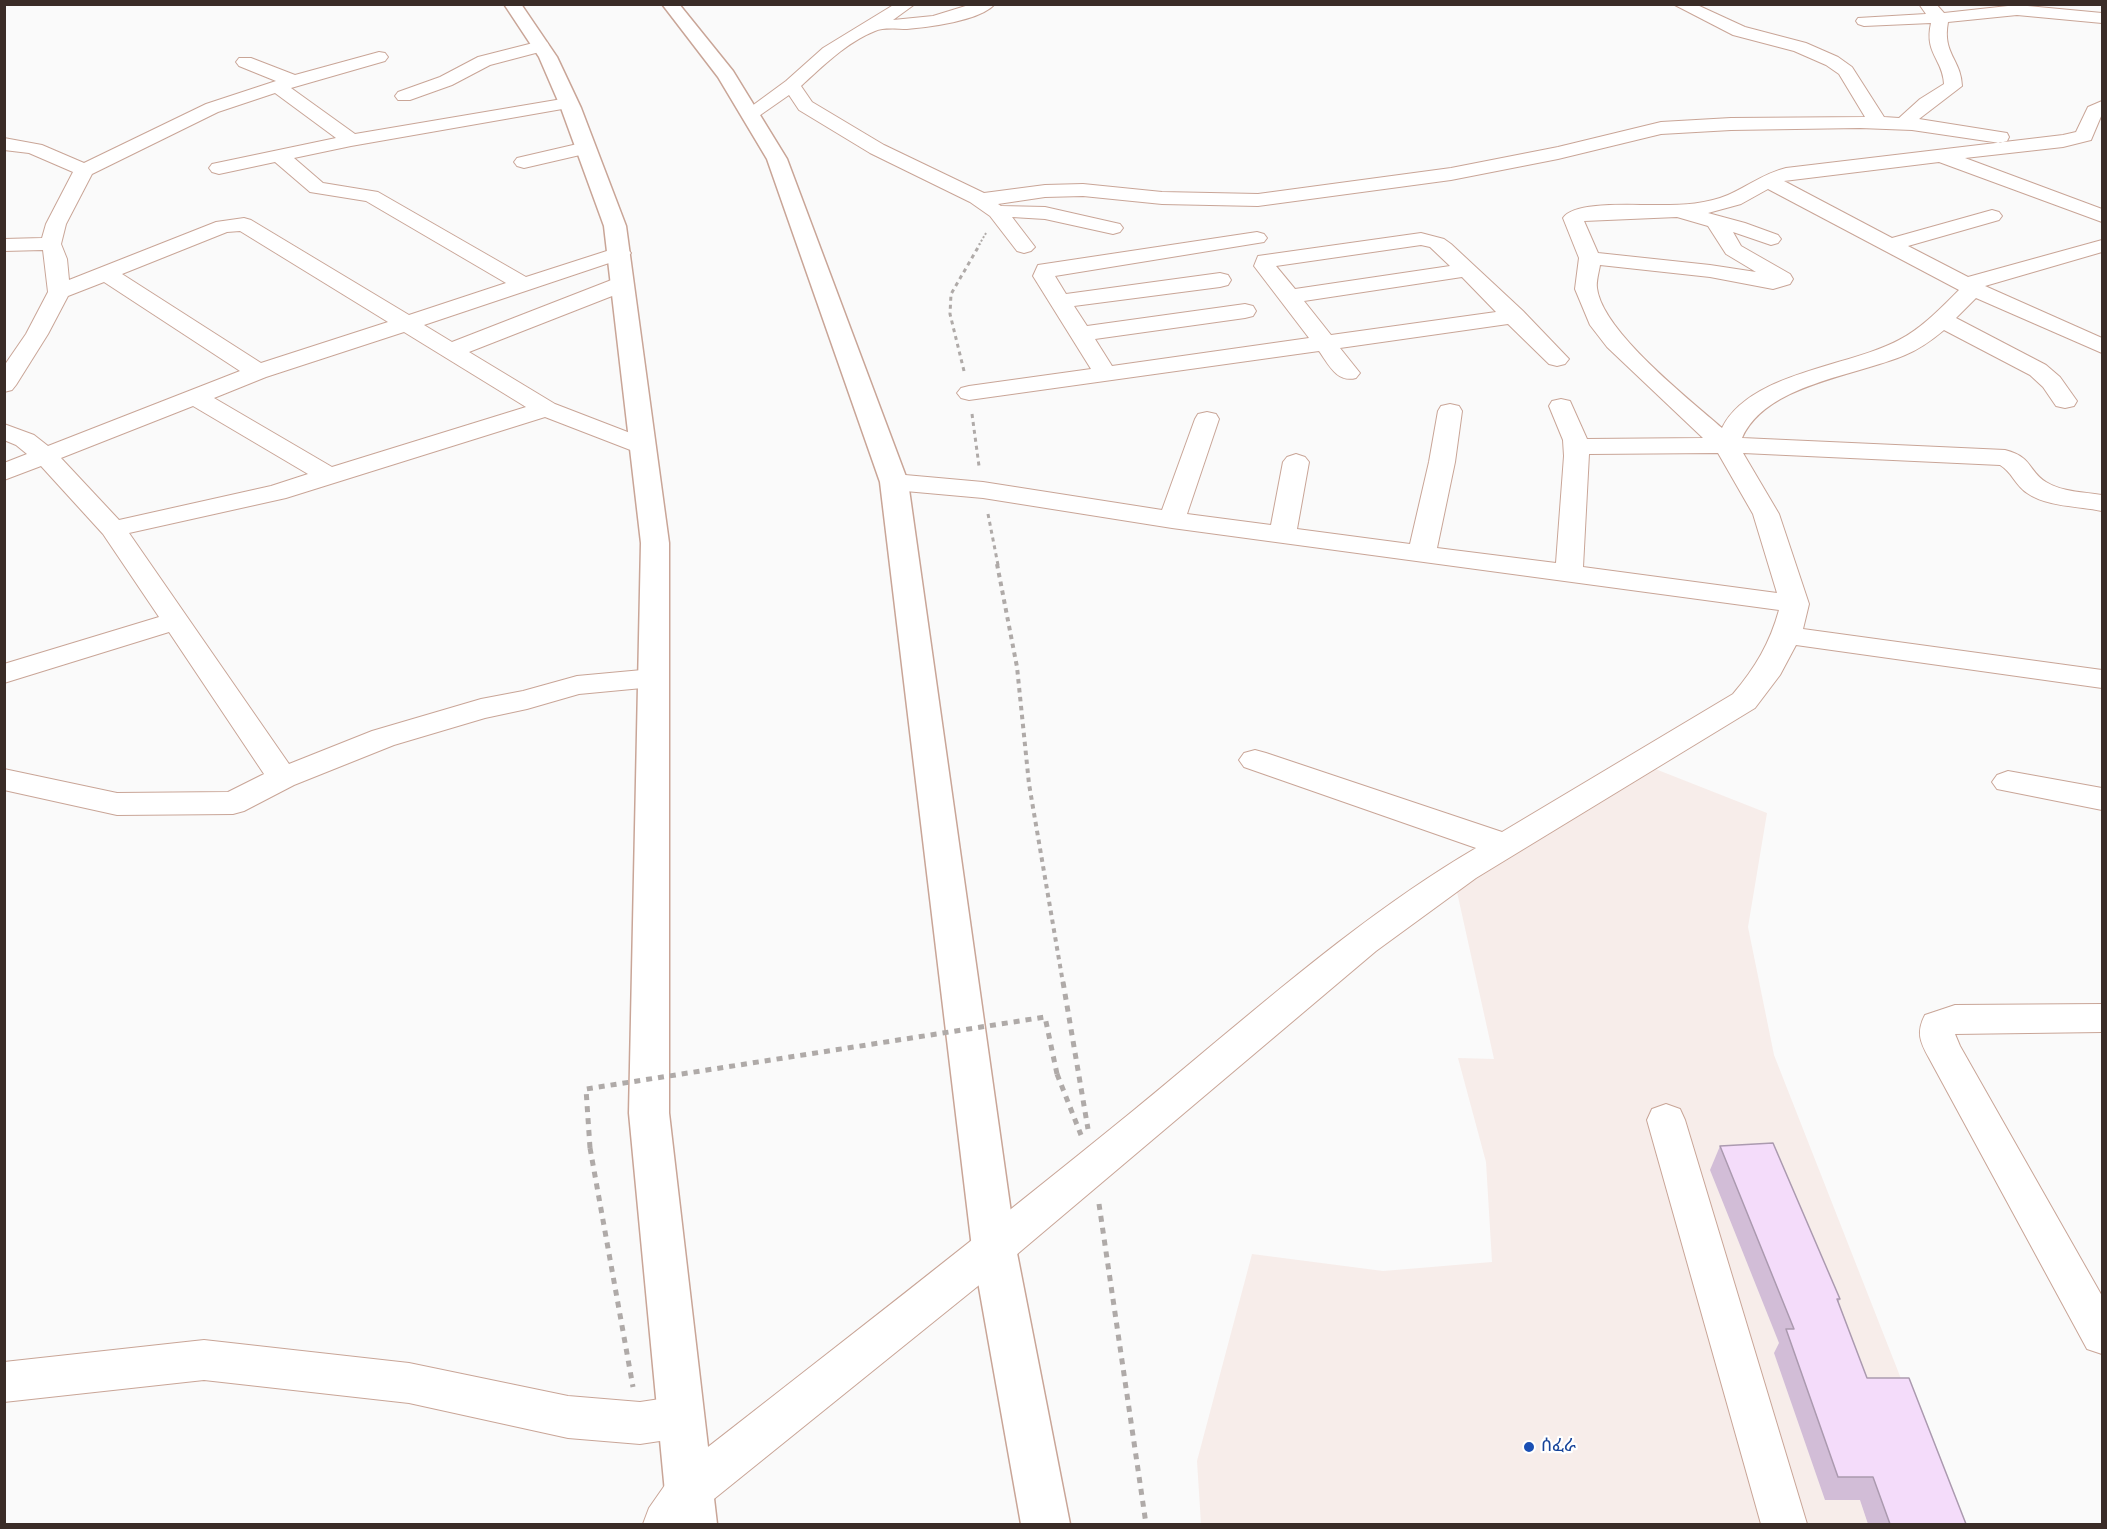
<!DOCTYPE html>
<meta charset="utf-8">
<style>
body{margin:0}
#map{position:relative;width:2107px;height:1529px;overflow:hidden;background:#fafafa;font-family:"Source Sans 3",sans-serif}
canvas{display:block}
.frame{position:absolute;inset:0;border:6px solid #3a2c27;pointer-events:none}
</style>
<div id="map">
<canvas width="2107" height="1529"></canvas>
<div class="frame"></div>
</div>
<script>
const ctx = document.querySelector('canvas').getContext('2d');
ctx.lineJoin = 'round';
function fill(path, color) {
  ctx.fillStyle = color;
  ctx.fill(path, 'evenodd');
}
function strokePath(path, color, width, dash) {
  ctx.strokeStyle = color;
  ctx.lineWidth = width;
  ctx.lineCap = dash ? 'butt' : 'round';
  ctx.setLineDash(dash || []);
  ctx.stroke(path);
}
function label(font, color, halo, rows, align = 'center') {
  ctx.font = font + ' "Source Sans 3","Noto Sans Ethiopic",sans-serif';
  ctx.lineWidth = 4.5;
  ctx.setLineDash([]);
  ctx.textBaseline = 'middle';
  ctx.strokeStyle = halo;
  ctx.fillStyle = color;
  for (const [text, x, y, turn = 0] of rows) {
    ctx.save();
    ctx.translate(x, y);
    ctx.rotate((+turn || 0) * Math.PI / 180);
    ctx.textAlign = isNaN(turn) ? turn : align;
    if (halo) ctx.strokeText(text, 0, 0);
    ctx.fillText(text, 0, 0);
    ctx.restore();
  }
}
fill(new Path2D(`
 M 1635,761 L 1767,813 L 1748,927 L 1774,1055 L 1958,1524 L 1201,1524 L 1197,1461 L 1252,1254 L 1383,1271 L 1492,1262 L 1486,1162 L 1458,1058 L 1494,1059 L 1455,883 Z`), '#f7edea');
const minor = new Path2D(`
 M 895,4 L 915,4 L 893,20 L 933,16 L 972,4 L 995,4 C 980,21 928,27 907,29 C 897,29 884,27 875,31 C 847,42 823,66 801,86 L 812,102 L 884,145 L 984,193 L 1045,185 L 1083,184 L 1162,192 L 1258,194 L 1451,168 L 1558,147 L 1661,122 L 1731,118 L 1865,117 L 1839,74 L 1826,65 L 1794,51 L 1733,35 L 1673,4 L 1695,4 L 1745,27 L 1806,43 L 1838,57 L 1852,67 L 1884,117 L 1899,118 L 1920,99 L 1944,84 C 1943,59 1924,54 1931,23 L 1864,26 L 1858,24 L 1856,21 L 1858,18 L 1926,14 L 1919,4 L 1936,4 L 1944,13 L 2017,5 L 2102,13 L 2102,23 L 2017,15 L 1948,22 C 1942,54 1961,59 1962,86 L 1919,119 L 2007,133 L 2009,137 L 2007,141 L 2000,143 L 1912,130 L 1860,128 L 1731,130 L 1661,134 L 1558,159 L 1451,180 L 1258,206 L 1162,204 L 1083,196 L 1045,197 L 998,204 L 1001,206 L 1045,207 L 1120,224 L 1123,228 L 1120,232 L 1113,234 L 1045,219 L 1012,217 L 1035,247 L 1031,251 L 1024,253 L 1017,251 L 990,216 L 970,202 L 870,153 L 799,110 L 789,95 L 756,118 L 744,118 L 741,114 L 786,81 L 823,48 Z
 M 541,41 L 547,42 L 549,46 L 547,50 L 490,65 L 452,85 L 410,100 L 398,100 L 395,96 L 398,92 L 440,77 L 478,57 Z
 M 379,52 L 385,53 L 388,57 L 385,61 L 291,88 L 355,134 L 568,98 L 574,99 L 577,103 L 574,107 L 568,108 L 351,146 L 294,158 L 323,183 L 378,192 L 526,277 L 613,249 L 620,247 L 627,249 L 631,253 L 627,257 L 424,325 L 452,342 L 614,279 L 622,277 L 630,279 L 633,284 L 630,289 L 469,352 L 555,404 L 651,441 L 655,446 L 651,451 L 642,454 L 633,451 L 545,417 L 286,498 L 129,533 L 289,764 L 372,731 L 481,699 L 523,691 L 577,676 L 653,669 L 664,671 L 668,678 L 664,685 L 653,687 L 579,694 L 527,709 L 485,718 L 394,745 L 294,785 L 244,811 L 233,814 L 117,815 L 4,790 L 4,769 L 117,793 L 228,792 L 264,774 L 169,632 L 4,683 L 4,664 L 159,617 L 103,534 L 41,466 L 4,480 L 4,463 L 27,454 L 16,445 L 4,440 L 4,424 L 34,435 L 48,446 L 240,371 L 104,282 L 68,296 L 48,334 L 16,385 L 12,390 L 4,392 L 4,366 L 26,334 L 48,292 L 43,250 L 4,251 L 4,239 L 42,238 L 46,224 L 73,172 L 29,153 L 4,150 L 4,138 L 42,145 L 84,163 L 206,104 L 276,81 L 239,66 L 236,62 L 239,58 L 251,58 L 295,75 ZM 275,93 L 336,138 L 212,164 L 209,168 L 212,172 L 219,174 L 275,162 L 310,192 L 366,201 L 506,283 L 409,315 L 251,220 L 244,218 L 216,222 L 69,280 L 67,259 L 61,244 L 66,224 L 92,174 L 218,112 ZM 240,231 L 388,322 L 261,363 L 122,274 L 227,232 ZM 404,332 L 526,407 L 332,467 L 214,398 L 266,377 ZM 193,406 L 308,474 L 271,486 L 119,520 L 61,458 Z
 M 2102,101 L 2102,114 L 2091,140 L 2063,147 L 1965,158 L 2102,209 L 2102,222 L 1939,162 L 1784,181 L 1892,238 L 1992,210 L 1999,212 L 2002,216 L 1999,220 L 1908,246 L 1968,277 L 2102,240 L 2102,252 L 1985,286 L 2102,338 L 2102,353 L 1976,298 L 1956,318 L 2046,365 L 2060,377 L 2077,401 L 2074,406 L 2065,408 L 2056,406 L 2043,387 L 2030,375 L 1944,330 C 1932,340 1920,349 1905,355 C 1856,376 1766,384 1742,438 L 2005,450 C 2033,457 2028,471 2046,482 C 2062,492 2084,492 2102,495 L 2102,511 C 2078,506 2047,507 2027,493 C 2015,485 2012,472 2000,465 L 1743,453 L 1779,514 L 1809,604 L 1803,629 L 2102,670 L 2102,688 L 1796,645 L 1780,675 L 1755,708 L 1476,878 L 1376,951 L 1009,1261 L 704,1507 L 693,1524 L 643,1524 L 649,1508 L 672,1475 C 827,1354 982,1234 1134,1110 C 1243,1021 1356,918 1476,848 L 1244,767 L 1239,760 L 1244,753 L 1255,750 L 1266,753 L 1502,832 L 1733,694 C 1755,668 1770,643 1779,610 L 1172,528 L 983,498 L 894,490 L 885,487 L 881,482 L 885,477 L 894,474 L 983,482 L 1162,510 L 1195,419 L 1198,414 L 1207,412 L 1216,414 L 1219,419 L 1187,514 L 1271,525 L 1283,462 L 1287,457 L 1296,454 L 1305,457 L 1309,462 L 1297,529 L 1410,544 L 1429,462 L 1438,411 L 1441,406 L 1450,404 L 1459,406 L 1462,411 L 1455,462 L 1437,548 L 1556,563 L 1564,456 L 1563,440 L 1549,406 L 1552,401 L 1561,399 L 1570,401 L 1587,439 L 1703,438 L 1607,347 L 1590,325 L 1575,289 L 1579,258 L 1563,218 C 1575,200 1639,206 1660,205 C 1683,205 1707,204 1728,195 C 1748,186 1765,173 1786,168 L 2063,135 L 2076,132 L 2088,107 ZM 1768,189 L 1959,290 C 1941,308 1922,328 1899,340 C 1849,367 1750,372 1722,428 C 1689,399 1602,331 1597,288 C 1596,281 1599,272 1600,265 L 1710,277 L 1773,289 L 1790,284 L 1793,279 L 1790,274 L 1741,246 L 1733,232 L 1771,245 L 1778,243 L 1781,239 L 1778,235 L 1745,223 L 1708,213 L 1741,204 ZM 1677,217 L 1708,226 L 1726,254 L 1756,272 L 1710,265 L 1598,253 L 1584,221 ZM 1718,453 L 1753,514 L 1777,593 L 1583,567 L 1589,454 Z
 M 586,142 L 593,144 L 596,148 L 593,152 L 524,168 L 517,166 L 514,162 L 517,158 Z
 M 1257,232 L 1264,234 L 1267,238 L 1264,242 L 1055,276 L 1066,294 L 1220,273 L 1228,275 L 1231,280 L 1228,285 L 1220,287 L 1074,306 L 1087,326 L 1245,304 L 1253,306 L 1256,311 L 1253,316 L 1245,318 L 1095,339 L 1112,366 L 1309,338 L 1254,266 L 1258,256 L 1421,233 L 1444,239 L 1451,244 L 1523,311 L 1569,359 L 1565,364 L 1557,366 L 1549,364 L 1508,324 L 1340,348 L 1360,373 L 1356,378 C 1337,383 1329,365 1319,351 L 969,400 L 961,398 L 957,393 L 961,388 L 969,386 L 1091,369 L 1033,276 L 1038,265 ZM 1421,245 L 1430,247 L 1450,266 L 1295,289 L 1276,266 ZM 1462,277 L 1496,312 L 1331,335 L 1304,301 Z
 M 2008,771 L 2102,788 L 2102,810 L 1997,789 L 1992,782 L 1997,775 Z
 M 2102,1004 L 2102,1032 L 1955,1034 L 1960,1046 L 2102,1296 L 2102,1354 L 2087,1349 L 1929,1058 C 1920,1042 1916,1032 1925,1015 L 1955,1005 Z
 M 1666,1104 L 1680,1109 L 1685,1120 L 1807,1524 L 1761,1524 L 1647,1120 L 1652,1109 Z
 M 204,1340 L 409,1363 L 568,1396 L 640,1402 L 680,1396 L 696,1402 L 702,1417 L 696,1432 L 680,1438 L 640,1444 L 568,1438 L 409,1403 L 204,1380 L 4,1402 L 4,1362 Z`);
const highway = new Path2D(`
 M 504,4 L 521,4 L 557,57 L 581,108 L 626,226 L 669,543 L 669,1113 L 717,1524 L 668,1524 L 629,1113 L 641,543 L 604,226 L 561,108 L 539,57 Z
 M 662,4 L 679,4 L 733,71 L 787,159 L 908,482 L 1016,1248 L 1070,1524 L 1021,1524 L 972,1248 L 880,482 L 767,159 L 718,77 Z`);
strokePath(minor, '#c9a597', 2);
strokePath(highway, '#c9a597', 3);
strokePath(new Path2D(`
 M 979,245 L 986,233`), '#afaaa8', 2, [2, 2]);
strokePath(new Path2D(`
 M 964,371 L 950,314 L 951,294 L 980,244
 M 972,414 L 979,466
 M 988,514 L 998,565`), '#afaaa8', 3, [4, 4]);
strokePath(new Path2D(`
 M 997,564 L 1017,667 L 1029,784 L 1063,983`), '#afaaa8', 4, [4.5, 4.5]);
strokePath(new Path2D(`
 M 1063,982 L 1088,1129
 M 1057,1074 L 1081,1135
 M 590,1148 L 633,1387
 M 1099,1204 L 1146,1524`), '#afaaa8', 5, [6, 6]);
fill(minor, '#fff');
fill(highway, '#fff');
strokePath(new Path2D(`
 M 590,1148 L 586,1089 L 1045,1017 L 1057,1074`), '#afaaa8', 5, [6, 6]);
fill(new Path2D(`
 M 1720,1146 L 1840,1299 L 1838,1303 L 1867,1378 L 1966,1524 L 1868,1524 L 1860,1500 L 1825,1500 L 1774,1353 L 1779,1343 L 1710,1170 Z`), '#d2bdd7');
const building = new Path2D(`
 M 1773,1143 L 1840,1299 L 1837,1299 L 1867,1378 L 1909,1378 L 1966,1524 L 1890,1524 L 1873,1477 L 1838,1477 L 1786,1329 L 1794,1329 L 1720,1146 Z`);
fill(building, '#f4dcfa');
strokePath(building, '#ab9aaf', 1.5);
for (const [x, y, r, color] of [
 [1529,1447,6,"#1a4fb4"]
]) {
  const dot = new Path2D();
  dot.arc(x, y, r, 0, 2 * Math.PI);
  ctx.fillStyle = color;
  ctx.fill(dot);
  strokePath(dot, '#fff', 2);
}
label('18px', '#164399', '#fff', [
 ["ሰፈራ",1541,1447]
], 'left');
</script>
